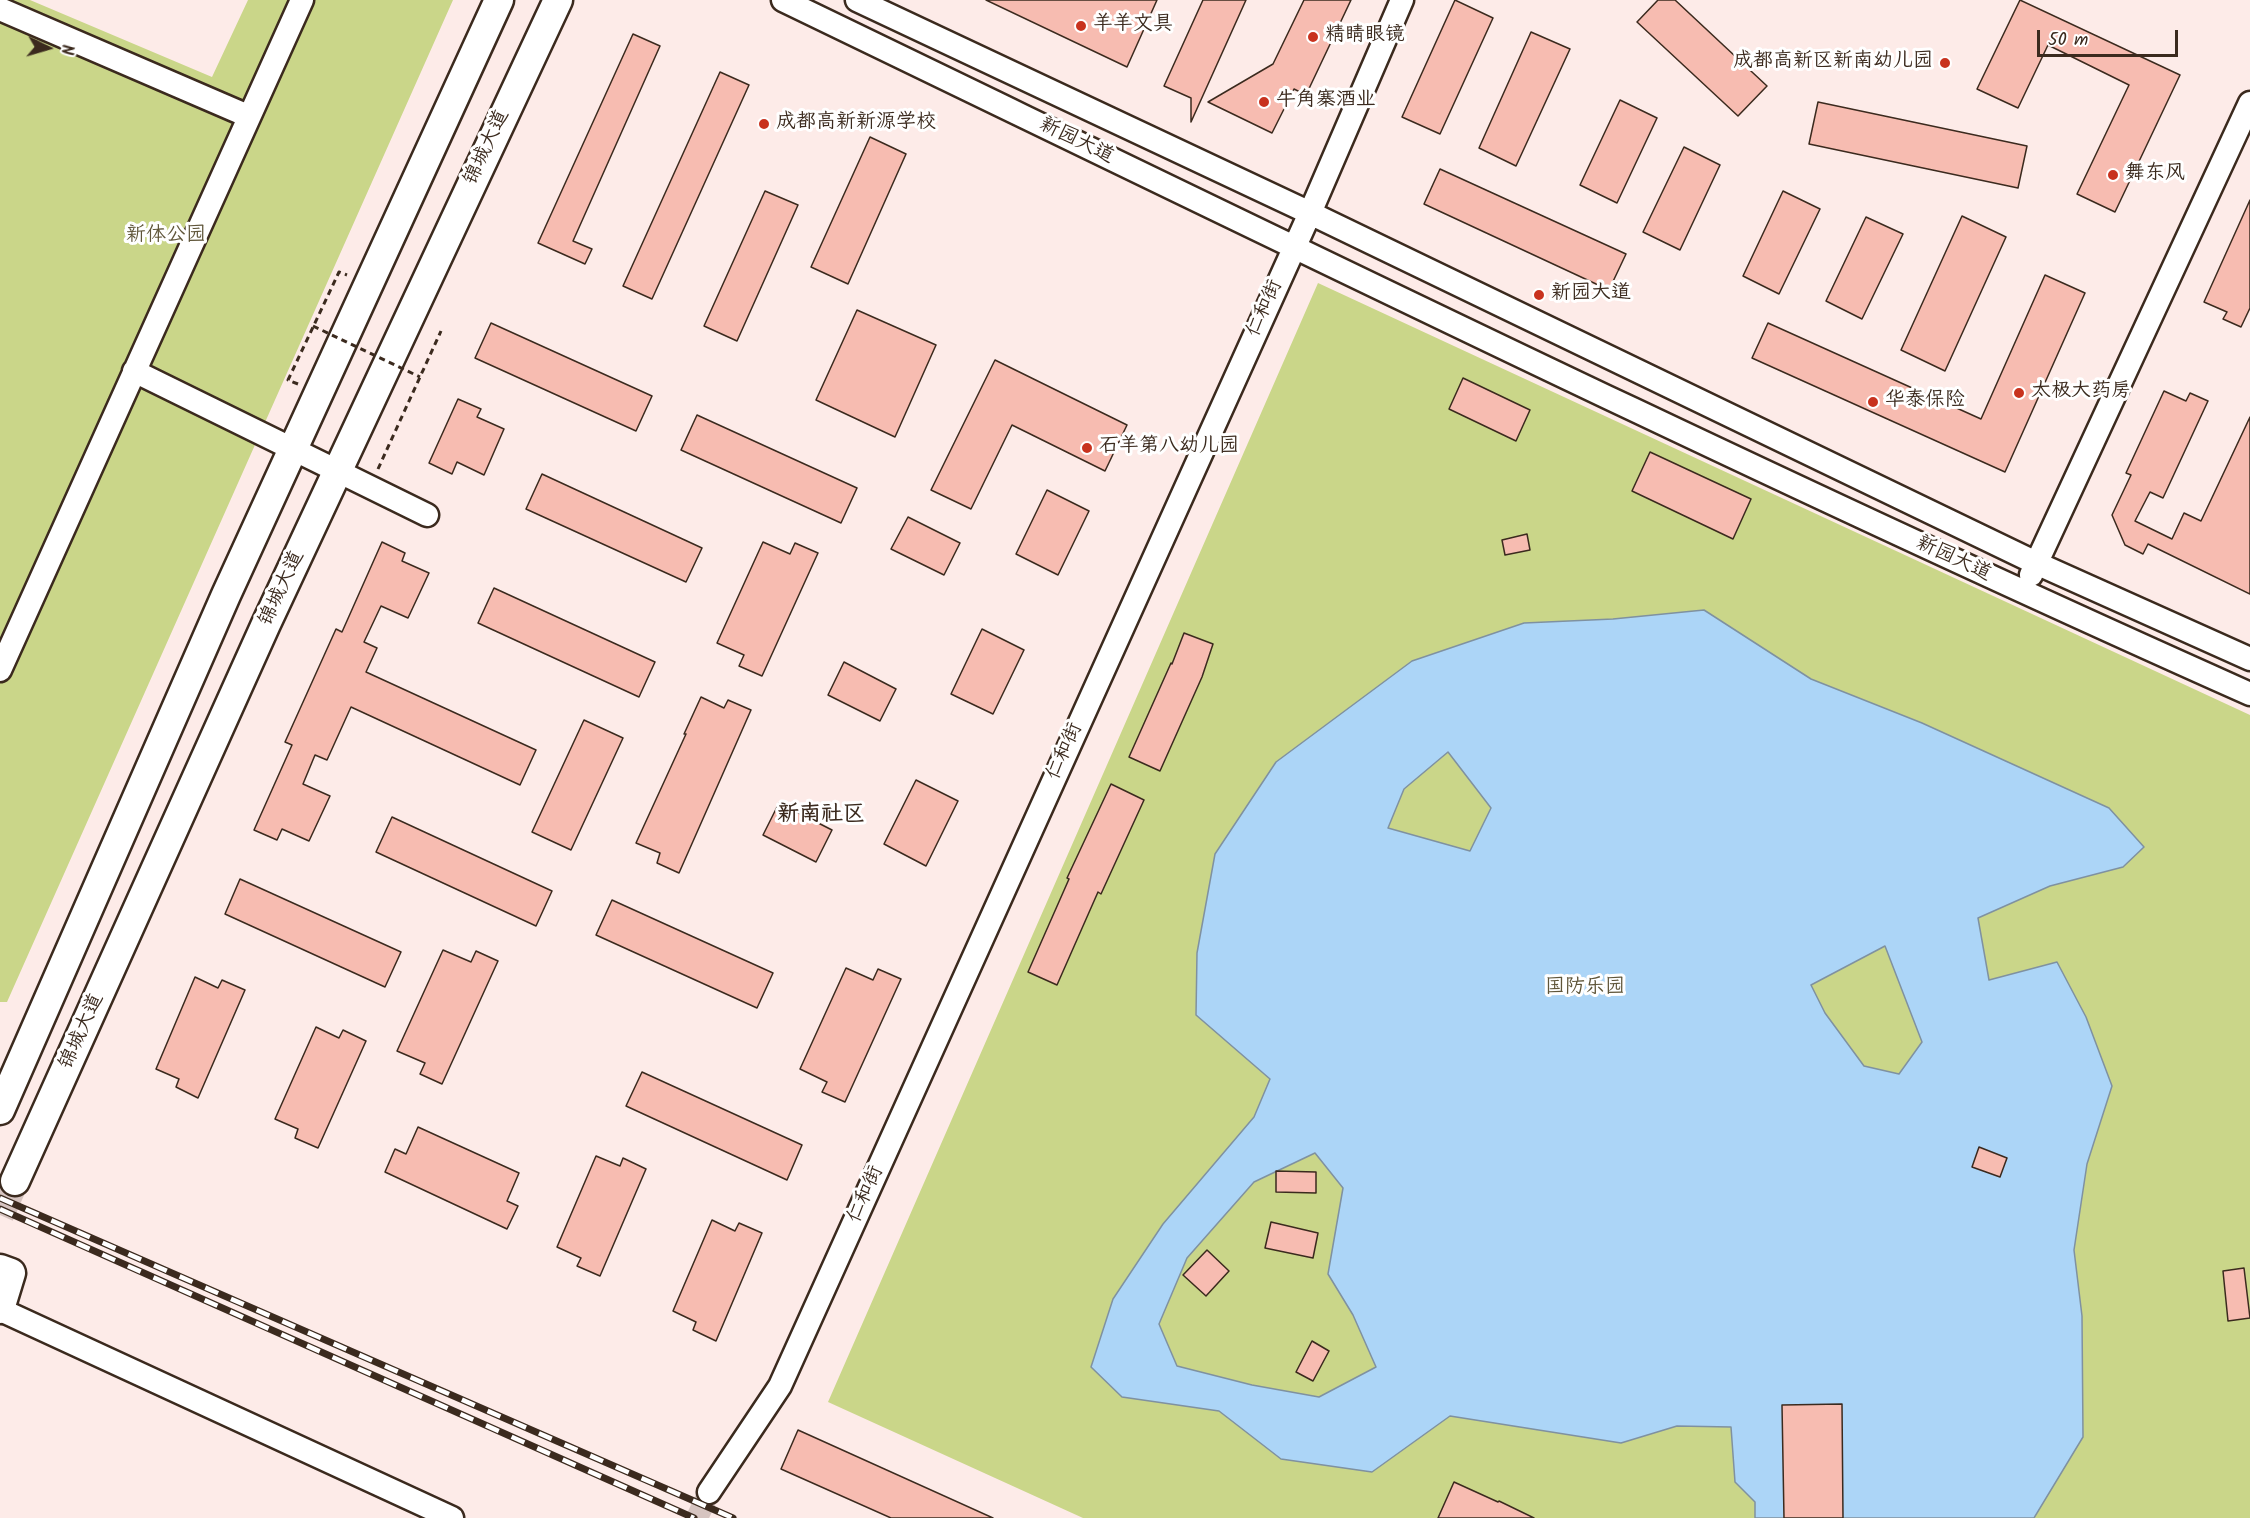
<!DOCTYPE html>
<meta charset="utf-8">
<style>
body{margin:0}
#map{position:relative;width:2250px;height:1518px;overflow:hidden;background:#fdebe8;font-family:Kalam,sans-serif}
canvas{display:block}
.north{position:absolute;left:18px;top:18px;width:60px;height:60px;-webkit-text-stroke:4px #fff;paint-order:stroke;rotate:95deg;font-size:16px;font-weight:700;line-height:24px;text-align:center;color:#3b2a1e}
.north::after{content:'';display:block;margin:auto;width:21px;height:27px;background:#3b2a1e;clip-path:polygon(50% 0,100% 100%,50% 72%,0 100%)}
.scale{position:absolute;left:2037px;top:30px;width:141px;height:27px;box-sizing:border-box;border:3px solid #3b2a1e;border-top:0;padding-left:8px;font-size:18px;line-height:21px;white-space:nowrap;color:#3b2a1e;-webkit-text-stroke:4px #fff;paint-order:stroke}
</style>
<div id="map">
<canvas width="2250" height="1518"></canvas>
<div class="north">N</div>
<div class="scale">50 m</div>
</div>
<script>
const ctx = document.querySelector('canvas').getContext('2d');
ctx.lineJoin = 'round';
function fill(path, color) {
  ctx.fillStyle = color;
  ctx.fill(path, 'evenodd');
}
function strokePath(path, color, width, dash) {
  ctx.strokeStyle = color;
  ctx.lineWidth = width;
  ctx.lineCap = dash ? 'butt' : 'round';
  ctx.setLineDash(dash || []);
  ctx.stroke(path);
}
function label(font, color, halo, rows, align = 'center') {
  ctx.font = font + ' Kalam,"LXGW WenKai TC",sans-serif';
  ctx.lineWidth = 6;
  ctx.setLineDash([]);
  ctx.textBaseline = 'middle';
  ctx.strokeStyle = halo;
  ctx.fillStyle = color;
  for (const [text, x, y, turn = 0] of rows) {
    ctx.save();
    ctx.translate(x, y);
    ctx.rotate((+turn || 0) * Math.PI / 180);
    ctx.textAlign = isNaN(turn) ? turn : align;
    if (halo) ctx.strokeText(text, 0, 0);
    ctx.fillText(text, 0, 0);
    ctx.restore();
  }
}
fill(new Path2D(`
 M 0,0 L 30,0 L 212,77 L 248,0 L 453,0 L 7,1002 L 0,1002 Z
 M 1318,283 L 2250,715 L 2250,1518 L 1083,1518 L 828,1402 Z`), '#cad689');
const water = new Path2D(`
 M 1704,610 L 1811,679 L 1922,723 L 2109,808 L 2144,847 L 2123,867 L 2050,886 L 1978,918 L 1989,980 L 2057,962 L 2086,1017 L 2112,1086 L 2087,1164 L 2074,1250 L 2082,1316 L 2083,1437 L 2034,1518 L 1755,1518 L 1755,1502 L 1735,1482 L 1731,1427 L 1677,1426 L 1621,1443 L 1450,1416 L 1372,1472 L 1281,1459 L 1219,1411 L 1122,1397 L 1091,1367 L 1113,1299 L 1163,1224 L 1254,1117 L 1270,1079 L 1196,1015 L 1197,953 L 1215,854 L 1276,762 L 1412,661 L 1524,623 L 1613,619 ZM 1448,752 L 1491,808 L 1470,851 L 1388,828 L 1404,789 ZM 1885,946 L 1922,1042 L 1899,1074 L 1864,1066 L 1825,1013 L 1811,985 ZM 1315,1153 L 1343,1188 L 1328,1274 L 1353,1315 L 1376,1367 L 1319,1397 L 1252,1385 L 1177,1366 L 1159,1324 L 1187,1258 L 1254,1182 Z`);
fill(water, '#acd5f7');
strokePath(water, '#7f91a0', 1.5);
const building = new Path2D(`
 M 986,0 L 1157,0 L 1127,67 Z
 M 1203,0 L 1246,0 L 1191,122 L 1191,98 L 1164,86 Z
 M 1304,0 L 1351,0 L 1306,95 L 1294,89 L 1272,133 L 1208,102 L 1273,64 Z
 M 1455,0 L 1493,18 L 1440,134 L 1402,117 Z
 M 1658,0 L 1675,0 L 1767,86 L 1738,116 L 1637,22 Z
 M 2020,0 L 2180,75 L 2115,212 L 2077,194 L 2129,85 L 2048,45 L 2018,108 L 1977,89 Z
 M 1531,32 L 1570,49 L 1516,166 L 1479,148 Z
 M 633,34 L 660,46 L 573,241 L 592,249 L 585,264 L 538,243 Z
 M 720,72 L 749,85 L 652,299 L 623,286 Z
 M 1620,100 L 1657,118 L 1617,203 L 1580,185 Z
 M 1818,102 L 2027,146 L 2018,188 L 1809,144 Z
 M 870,137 L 906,154 L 848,284 L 811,267 Z
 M 1684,147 L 1720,165 L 1680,250 L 1643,232 Z
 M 1440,169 L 1626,254 L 1609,290 L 1424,204 Z
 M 765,191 L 798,205 L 737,341 L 704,326 Z
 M 1783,191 L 1820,209 L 1779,294 L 1743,276 Z
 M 2250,200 L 2250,308 L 2241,327 L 2223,319 L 2227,312 L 2204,302 Z
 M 1962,216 L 2006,237 L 1945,371 L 1901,350 Z
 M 1866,217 L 1903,234 L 1862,319 L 1826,301 Z
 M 2045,275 L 2085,293 L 2005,472 L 1752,358 L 1768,323 L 1981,419 Z
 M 857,310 L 936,345 L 895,437 L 816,400 Z
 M 491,323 L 652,396 L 636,431 L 475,358 Z
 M 995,360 L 1127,425 L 1105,471 L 1012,425 L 971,509 L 931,490 Z
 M 1463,378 L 1530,410 L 1516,441 L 1449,409 Z
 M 2164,391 L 2186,401 L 2190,393 L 2208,401 L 2163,498 L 2150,492 L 2135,521 L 2172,539 L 2184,513 L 2201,521 L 2250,417 L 2250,594 L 2148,544 L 2143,554 L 2125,545 L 2112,515 L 2131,475 L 2126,473 Z
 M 458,399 L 481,409 L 477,417 L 504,429 L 484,475 L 457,462 L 452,474 L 429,463 Z
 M 697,415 L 857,488 L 841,523 L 681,450 Z
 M 1650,452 L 1751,499 L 1733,539 L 1632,491 Z
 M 542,474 L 702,548 L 686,582 L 526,509 Z
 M 1047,490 L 1089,511 L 1058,575 L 1016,554 Z
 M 908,517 L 960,543 L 944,575 L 891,549 Z
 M 1527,534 L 1530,550 L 1505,555 L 1502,540 Z
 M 382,542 L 405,553 L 402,561 L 429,573 L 408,618 L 381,606 L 364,642 L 377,648 L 366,672 L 536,750 L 520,785 L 351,707 L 327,760 L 315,755 L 303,784 L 330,796 L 309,841 L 282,829 L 277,840 L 254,830 L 292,745 L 285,742 L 336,629 L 342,632 Z
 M 763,542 L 790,554 L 795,543 L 818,553 L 762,676 L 739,666 L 744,655 L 717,643 Z
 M 494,588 L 655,662 L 639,697 L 478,623 Z
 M 982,629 L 1024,650 L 993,714 L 951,694 Z
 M 1184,633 L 1213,644 L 1202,677 L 1160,771 L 1129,757 L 1171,663 L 1172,664 Z
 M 844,662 L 896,689 L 880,721 L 828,695 Z
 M 701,697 L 724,708 L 728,700 L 751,710 L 679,873 L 657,863 L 660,853 L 636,843 L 686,734 L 684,734 Z
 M 584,720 L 623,738 L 571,850 L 532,832 Z
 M 916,780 L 958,801 L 926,866 L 884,844 Z
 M 1111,784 L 1144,800 L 1101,894 L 1098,892 L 1057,985 L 1028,972 L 1069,879 L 1067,878 Z
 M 779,803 L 832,830 L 816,862 L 763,835 Z
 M 392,817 L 552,891 L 536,926 L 376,852 Z
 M 240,879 L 401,952 L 385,987 L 225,914 Z
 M 612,900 L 773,973 L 757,1008 L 596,935 Z
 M 443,950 L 471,962 L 476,951 L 498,961 L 442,1084 L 420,1074 L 425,1063 L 397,1051 Z
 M 846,968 L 873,980 L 878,969 L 901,979 L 845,1102 L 822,1092 L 827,1082 L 800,1069 Z
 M 195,977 L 218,988 L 222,980 L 245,990 L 198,1098 L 176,1087 L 179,1079 L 156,1069 Z
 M 316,1027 L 339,1038 L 343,1030 L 366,1041 L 318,1148 L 295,1138 L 298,1129 L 275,1119 Z
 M 642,1072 L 802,1145 L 787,1180 L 626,1106 Z
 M 418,1127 L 519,1173 L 507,1201 L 518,1206 L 507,1229 L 385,1172 L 395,1149 L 406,1154 Z
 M 1979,1147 L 2007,1158 L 2000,1177 L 1972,1167 Z
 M 596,1156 L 620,1166 L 623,1158 L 646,1169 L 600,1276 L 577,1266 L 581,1258 L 557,1247 Z
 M 1276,1171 L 1316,1172 L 1316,1193 L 1276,1192 Z
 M 712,1220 L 735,1231 L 739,1223 L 762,1233 L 716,1341 L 693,1330 L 696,1322 L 673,1311 Z
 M 1271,1222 L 1318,1233 L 1313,1258 L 1265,1248 Z
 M 1207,1250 L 1229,1271 L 1206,1296 L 1183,1275 Z
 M 2244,1268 L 2250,1318 L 2228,1321 L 2223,1271 Z
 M 1312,1341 L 1329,1351 L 1313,1381 L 1296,1372 Z
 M 1842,1404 L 1843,1518 L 1784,1518 L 1782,1405 Z
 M 798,1430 L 993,1518 L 891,1518 L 781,1469 Z
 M 1454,1482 L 1498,1502 L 1499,1501 L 1534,1518 L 1438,1518 Z`);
fill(building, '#f7bcb1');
strokePath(building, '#3b2a1e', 1.5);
strokePath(new Path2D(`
 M 697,1518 L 709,1492`), '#d6c4c0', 22, [22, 11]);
strokePath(new Path2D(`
 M 0,1215 L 15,1181`), '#d6c4c0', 28, [28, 14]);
const minor = new Path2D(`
 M 783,0 C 1270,235 1756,474 2250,694
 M 857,0 L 1310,213 L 2036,563 L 2250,659
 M 0,9 L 248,116
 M 134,371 L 427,515
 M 2031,575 L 2250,103
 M 0,670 L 302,0
 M 1,1310 L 452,1518
 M 709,1492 L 780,1386 L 1310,213 L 1402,0`);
const major = new Path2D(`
 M 0,1110 L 226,595 L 499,0
 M 15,1181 L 266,624 L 558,0
 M 0,1269 L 11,1273 L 0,1309`);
strokePath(minor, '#3b2a1e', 27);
strokePath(major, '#3b2a1e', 33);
strokePath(new Path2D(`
 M 298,384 L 288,380 L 339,272 L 347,275
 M 378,469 L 441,331`), '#3b2a1e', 3, [6, 4.5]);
strokePath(minor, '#fff', 22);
strokePath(major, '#fff', 28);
const rail = new Path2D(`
 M 0,1198 L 733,1518
 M 0,1209 L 694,1518`);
strokePath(rail, '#3b2a1e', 7);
strokePath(rail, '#fff', 4.5, [14]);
strokePath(new Path2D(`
 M 313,326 L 420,377`), '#3b2a1e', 3, [6, 4.5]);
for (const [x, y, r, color] of [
 [1081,26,6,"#c8321e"],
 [1313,37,6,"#c8321e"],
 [1945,63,6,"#c8321e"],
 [1264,102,6,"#c8321e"],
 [764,124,6,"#c8321e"],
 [2113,175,6,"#c8321e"],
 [1539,295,6,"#c8321e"],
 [2019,393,6,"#c8321e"],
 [1873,402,6,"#c8321e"],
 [1087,448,6,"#c8321e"]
]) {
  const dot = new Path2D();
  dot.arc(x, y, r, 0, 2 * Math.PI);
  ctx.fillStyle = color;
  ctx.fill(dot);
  strokePath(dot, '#fff', 2);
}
label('20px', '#3b2a1e', '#fff', [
 ["羊羊文具",1093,26],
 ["精睛眼镜",1325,37],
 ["成都高新区新南幼儿园",1933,63,"right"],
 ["牛角寨酒业",1276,102],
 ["成都高新新源学校",776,124],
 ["舞东风",2125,175],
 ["新园大道",1551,295],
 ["太极大药房",2031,393],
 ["华泰保险",1885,402],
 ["石羊第八幼儿园",1099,448]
], 'left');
label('20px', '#3b2a1e', '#fff', [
 ["新园大道",1076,142,26],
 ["锦城大道",488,148,-65],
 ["仁和街",1266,309,-66],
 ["新园大道",1953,560,25],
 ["锦城大道",283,589,-65],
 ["仁和街",1066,752,-66],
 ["锦城大道",83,1032,-66],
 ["仁和街",867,1195,-66]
]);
label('20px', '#5f5539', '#fff', [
 ["新体公园",166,237],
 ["国防乐园",1585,989]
]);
label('bold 22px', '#3b2a1e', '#fff', [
 ["新南社区",821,816]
]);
</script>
